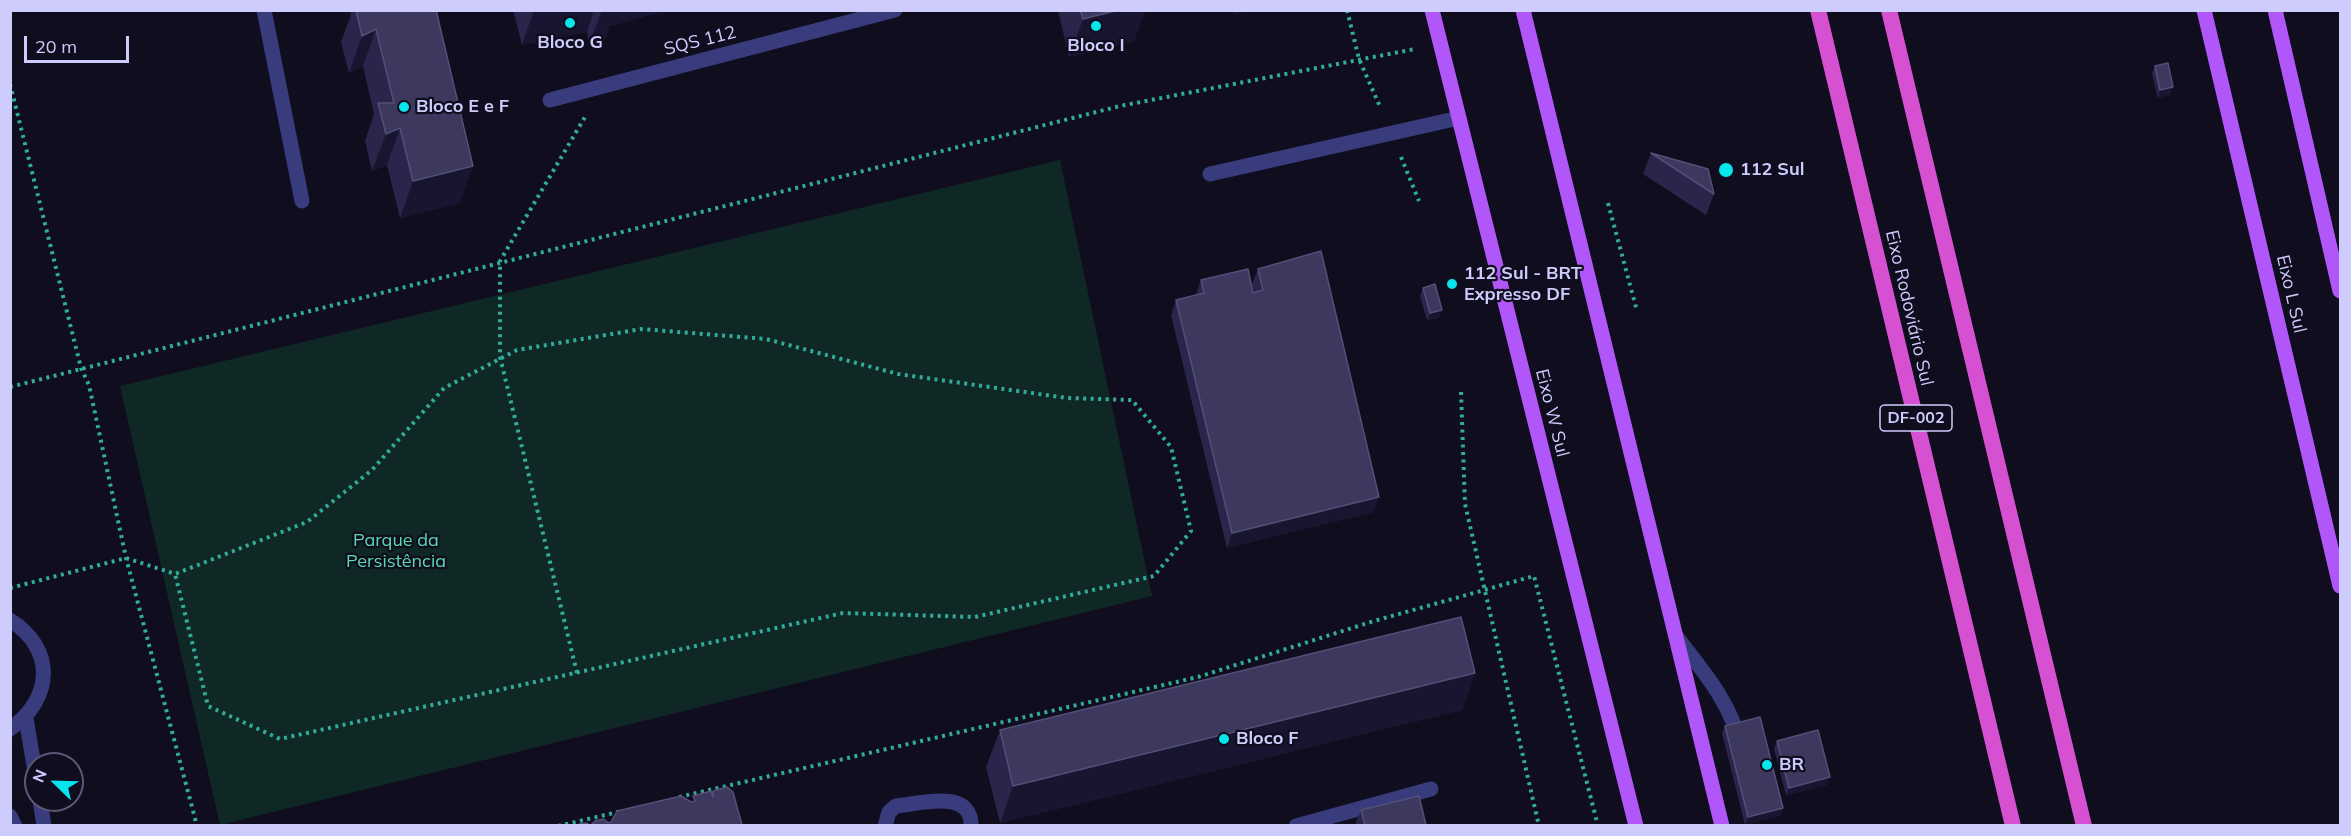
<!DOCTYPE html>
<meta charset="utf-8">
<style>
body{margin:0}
#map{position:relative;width:2351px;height:836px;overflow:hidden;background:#0f0d1e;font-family:Mulish,sans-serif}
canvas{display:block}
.frame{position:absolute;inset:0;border:12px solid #ceccfd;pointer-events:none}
.north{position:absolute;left:24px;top:752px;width:60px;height:60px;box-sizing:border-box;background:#0f0d1e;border:2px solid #5b5977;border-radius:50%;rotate:293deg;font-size:16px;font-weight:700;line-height:24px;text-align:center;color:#ceccfd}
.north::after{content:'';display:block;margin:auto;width:21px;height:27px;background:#08e6ed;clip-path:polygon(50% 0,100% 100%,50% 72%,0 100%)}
.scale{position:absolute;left:24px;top:36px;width:105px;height:27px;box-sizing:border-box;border:3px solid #ceccfd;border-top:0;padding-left:8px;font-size:18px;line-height:21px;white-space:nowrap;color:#ceccfd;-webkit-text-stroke:4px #0f0d1e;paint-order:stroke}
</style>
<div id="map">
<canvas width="2351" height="836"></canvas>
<div class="frame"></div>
<div class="north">N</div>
<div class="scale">20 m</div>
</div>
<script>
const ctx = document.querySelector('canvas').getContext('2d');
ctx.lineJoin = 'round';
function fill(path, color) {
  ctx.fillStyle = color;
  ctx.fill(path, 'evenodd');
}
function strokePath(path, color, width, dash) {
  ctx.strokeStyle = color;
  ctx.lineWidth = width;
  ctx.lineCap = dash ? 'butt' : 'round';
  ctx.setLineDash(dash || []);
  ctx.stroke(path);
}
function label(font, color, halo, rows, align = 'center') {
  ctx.font = font + ' Mulish,sans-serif';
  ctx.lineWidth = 4.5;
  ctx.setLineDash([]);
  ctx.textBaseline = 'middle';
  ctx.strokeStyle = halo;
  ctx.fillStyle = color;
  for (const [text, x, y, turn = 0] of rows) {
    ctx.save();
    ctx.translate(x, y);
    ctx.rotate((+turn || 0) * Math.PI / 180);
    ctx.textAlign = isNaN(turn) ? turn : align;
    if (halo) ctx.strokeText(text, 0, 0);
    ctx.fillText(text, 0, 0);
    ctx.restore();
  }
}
fill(new Path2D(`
 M 1060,160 L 1152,596 L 220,825 L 120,386 Z`), '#102825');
strokePath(new Path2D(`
 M 1347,10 L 1359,59 L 1381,109
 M 10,84 L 81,368 L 89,385 L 126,558 L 197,826
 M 1401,157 L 1419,201
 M 1608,203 L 1637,311
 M 10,387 L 1120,106 L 1415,49
 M 1461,392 L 1465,504 L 1539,826
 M 10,588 L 126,558 L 175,574 L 307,522 L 372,470 L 444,388 L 517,350 L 641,329 L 766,339 L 898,374 L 1067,398 L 1132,400 L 1171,447 L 1191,531 L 1154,576 L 975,617 L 843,613 L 280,739 L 208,706 L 175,574
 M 577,673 L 500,357 L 500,261 L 585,117
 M 679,797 L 1198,677 L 1374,621 L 1534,576 L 1598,826
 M 558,826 L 622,811`), '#31ac9c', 4, [3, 4.5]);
strokePath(new Path2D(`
 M 1210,174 L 1459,118
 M 1676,636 C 1700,668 1732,703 1739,743
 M 885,826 L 889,812 L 896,806 C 920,804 972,788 971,826`), '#393c7c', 15);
strokePath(new Path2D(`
 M 264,10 L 302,201
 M 550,100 L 895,10
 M 1296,826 L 1431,789`), '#393c7c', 15);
strokePath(new Path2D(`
 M 10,620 C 56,649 53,699 10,729
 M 26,718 L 36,778
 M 40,800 L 44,826
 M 10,816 L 15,826`), '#393c7c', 15);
strokePath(new Path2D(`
 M 1432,10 L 1636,826
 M 1523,10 L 1722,826
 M 2204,10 L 2340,586
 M 2275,10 L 2340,291`), '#b157f9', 15);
strokePath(new Path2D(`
 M 1818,10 L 2013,826
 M 1889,10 L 2084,826`), '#d551d2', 16);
fill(new Path2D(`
 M 350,10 L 436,10 L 460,203 L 400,218 L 387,165 L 372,171 L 365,141 L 374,114 L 363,66 L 349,73 L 341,42 L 351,15 Z
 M 513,10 L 667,10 L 610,26 L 604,41 L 589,45 L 587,32 L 522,45 Z
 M 1058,10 L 1145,10 L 1134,41 L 1069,57 Z
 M 2155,66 L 2170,95 L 2158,98 L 2152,73 Z
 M 1651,153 L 1714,194 L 1706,215 L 1643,174 Z
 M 1258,269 L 1374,512 L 1227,548 L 1171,315 L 1176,300 L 1196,295 L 1201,280 L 1254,293 L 1252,284 Z
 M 1423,288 L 1442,310 L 1439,318 L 1427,320 L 1420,296 Z
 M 1475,673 L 1462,710 L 1000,823 L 986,767 L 1000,730 Z
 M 1725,726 L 1783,808 L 1780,816 L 1745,825 L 1722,733 Z
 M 1777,741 L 1827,785 L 1786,795 L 1774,749 Z
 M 1361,810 L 1426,825 L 1355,825 Z`), '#2a264b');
fill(new Path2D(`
 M 534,10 L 594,10 L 587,32 L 522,45 Z
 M 602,10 L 667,10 L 610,26 L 604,41 L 589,45 Z
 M 1119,10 L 1145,10 L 1134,41 L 1069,57 L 1083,19 Z
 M 1234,10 L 1251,10 L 1233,15 Z
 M 376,29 L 363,66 L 349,73 L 362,36 Z
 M 2173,87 L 2170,95 L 2158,98 L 2160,90 Z
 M 400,128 L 387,165 L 372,171 L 386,134 Z
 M 473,166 L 460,203 L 400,218 L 413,181 Z
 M 1442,310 L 1439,318 L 1427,320 L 1430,313 Z
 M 1379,497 L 1374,512 L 1227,548 L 1232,533 Z
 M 1475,673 L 1462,710 L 1000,823 L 1013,786 Z
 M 1830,777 L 1827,785 L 1786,795 L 1789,788 Z
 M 1783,808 L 1780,816 L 1745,825 L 1748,817 Z`), '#181531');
const building = new Path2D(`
 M 356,10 L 436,10 L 473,166 L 413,181 L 400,128 L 386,134 L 378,103 L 394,103 L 376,29 L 362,36 Z
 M 1080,10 L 1119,10 L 1083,19 Z
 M 2168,63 L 2173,87 L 2160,90 L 2155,66 Z
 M 1651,153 L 1708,169 L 1714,194 Z
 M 1321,251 L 1379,497 L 1232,533 L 1176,300 L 1204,293 L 1201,280 L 1248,269 L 1253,293 L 1263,290 L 1258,269 Z
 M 1435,284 L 1442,310 L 1430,313 L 1423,288 Z
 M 1461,617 L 1475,673 L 1013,786 L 1000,730 Z
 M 1760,717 L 1783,808 L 1748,817 L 1725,726 Z
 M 1818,730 L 1830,777 L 1789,788 L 1777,741 Z
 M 727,787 L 733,792 L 742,825 L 591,825 L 595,821 L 604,819 L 608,823 L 611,822 L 617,811 L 681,796 L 691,802 L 695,801 L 693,796 L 711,791 L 713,797 L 713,791 Z
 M 1419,796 L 1426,825 L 1365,825 L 1361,810 Z
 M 587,823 L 589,825 L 579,825 L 579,824 Z`);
fill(building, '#3c385e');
strokePath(building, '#534f77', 1.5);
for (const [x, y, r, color] of [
 [570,23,6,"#08e6ed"],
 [1096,26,6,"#08e6ed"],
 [404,107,6,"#08e6ed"],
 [1726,170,8,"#08e6ed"],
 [1452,284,6,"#08e6ed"],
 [1224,739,6,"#08e6ed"],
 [1767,765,6,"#08e6ed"]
]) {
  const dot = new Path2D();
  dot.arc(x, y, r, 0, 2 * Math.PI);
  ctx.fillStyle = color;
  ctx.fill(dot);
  strokePath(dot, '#0f0d1e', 2);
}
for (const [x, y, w] of [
 [1916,418,72]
]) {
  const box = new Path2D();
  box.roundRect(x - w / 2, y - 13, w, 26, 4.5);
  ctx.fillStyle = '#0f0d1e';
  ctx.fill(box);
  strokePath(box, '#ceccfd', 1.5);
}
label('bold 16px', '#ceccfd', null, [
 ["DF-002",1916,418]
]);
label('18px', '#ceccfd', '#0f0d1e', [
 ["SQS 112",700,41,-14],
 ["Eixo L Sul",2291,294,77],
 ["Eixo Rodoviário Sul",1909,308,77],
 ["Eixo W Sul",1552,413,76]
]);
label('bold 18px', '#ceccfd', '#0f0d1e', [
 ["Bloco G",570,43,"center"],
 ["Bloco I",1096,46,"center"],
 ["Bloco E e F",416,107],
 ["112 Sul",1740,170],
 ["112 Sul - BRT",1464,274],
 ["Expresso DF",1464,295],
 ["Bloco F",1236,739],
 ["BR",1779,765]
], 'left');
label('18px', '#5bdab1', '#0f0d1e', [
 ["Parque da",396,541],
 ["Persistência",396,562]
]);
</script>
